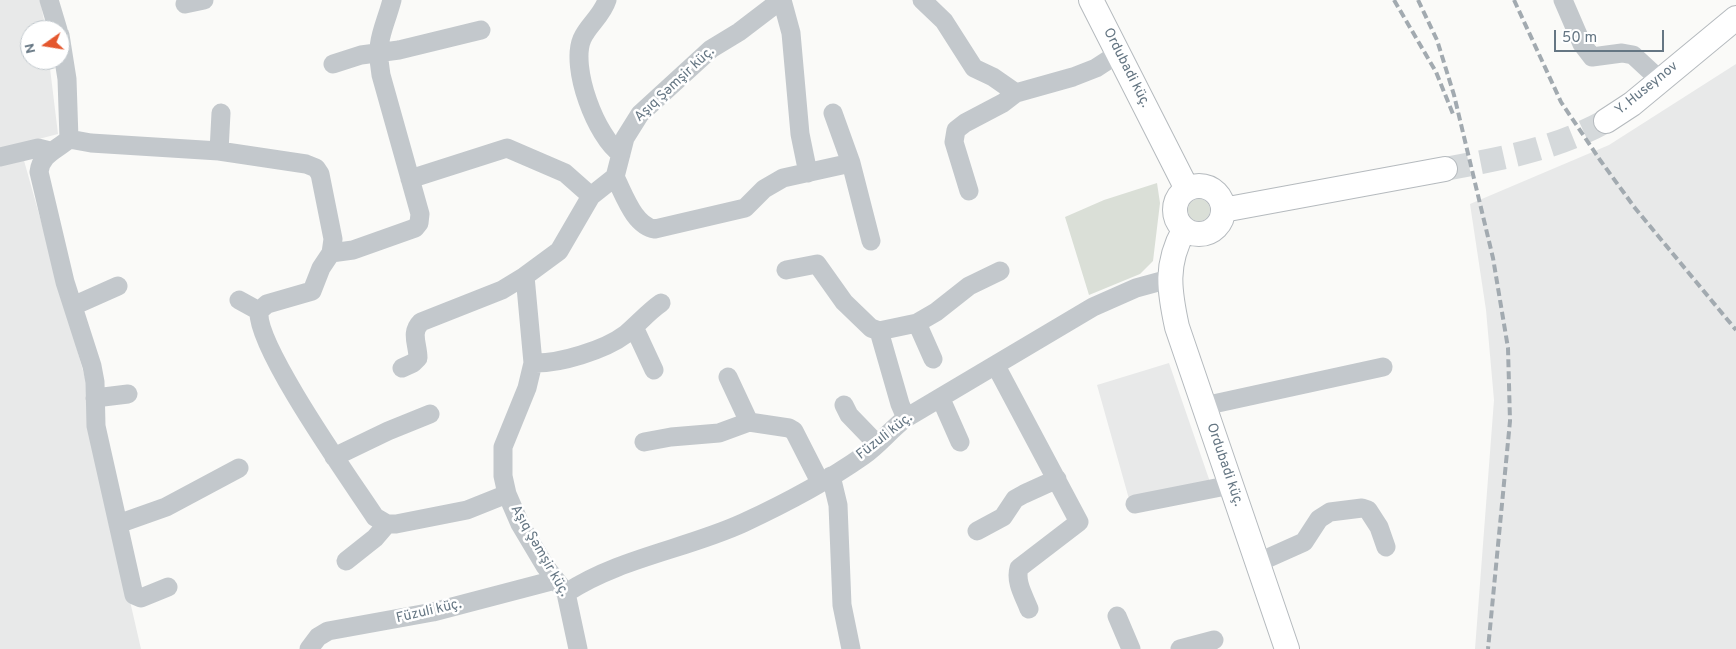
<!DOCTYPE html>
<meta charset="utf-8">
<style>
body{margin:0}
#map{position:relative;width:1736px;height:649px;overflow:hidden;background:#fafaf8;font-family:Overpass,sans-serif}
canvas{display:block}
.north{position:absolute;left:20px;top:20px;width:50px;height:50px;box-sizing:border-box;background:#fff;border:1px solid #c1c8cd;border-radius:50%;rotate:257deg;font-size:14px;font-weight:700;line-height:20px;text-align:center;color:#657683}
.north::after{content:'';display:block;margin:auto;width:18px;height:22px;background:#e4572e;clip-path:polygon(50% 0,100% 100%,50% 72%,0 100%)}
.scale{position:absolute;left:1554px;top:30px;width:110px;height:22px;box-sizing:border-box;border:2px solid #657683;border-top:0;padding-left:6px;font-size:15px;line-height:18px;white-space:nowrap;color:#657683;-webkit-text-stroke:4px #fff;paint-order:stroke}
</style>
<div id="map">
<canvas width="1736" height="649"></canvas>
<div class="north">N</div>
<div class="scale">50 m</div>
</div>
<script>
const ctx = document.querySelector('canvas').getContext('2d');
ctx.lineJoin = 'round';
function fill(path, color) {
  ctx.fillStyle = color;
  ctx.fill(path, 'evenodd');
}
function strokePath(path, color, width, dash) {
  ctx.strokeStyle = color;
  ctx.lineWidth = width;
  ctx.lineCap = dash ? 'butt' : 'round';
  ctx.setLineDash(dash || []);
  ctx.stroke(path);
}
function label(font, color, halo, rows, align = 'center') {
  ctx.font = font + ' Overpass,sans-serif';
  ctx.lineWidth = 5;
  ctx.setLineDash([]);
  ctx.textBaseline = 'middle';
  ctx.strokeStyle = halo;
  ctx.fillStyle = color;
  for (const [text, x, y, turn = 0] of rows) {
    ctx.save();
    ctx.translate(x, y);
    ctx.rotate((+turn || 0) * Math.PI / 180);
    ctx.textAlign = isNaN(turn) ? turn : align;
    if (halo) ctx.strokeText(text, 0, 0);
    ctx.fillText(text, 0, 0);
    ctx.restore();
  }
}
fill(new Path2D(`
 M 0,0 L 40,0 L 46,30 L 30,30 L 30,60 L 49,60 L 58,134 L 0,149 Z
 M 1736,64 L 1736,649 L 1475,649 L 1494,400 L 1486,310 L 1470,204 L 1609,145 Z
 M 23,157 L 89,392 L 89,423 L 141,649 L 0,649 L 0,164 Z
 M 1169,363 L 1210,482 L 1129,499 L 1097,385 Z`), '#e8e9e9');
fill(new Path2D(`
 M 1157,183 L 1160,203 L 1153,261 L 1140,274 L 1089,295 L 1065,217 L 1104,200 Z
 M1188 210a11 11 0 1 1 22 0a11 11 0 1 1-22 0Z`), '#dadfd7');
strokePath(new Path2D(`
 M 1445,169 C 1503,158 1553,150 1606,121`), '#d5d9db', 24, [24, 12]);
const major = new Path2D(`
 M 1091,0 L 1187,189
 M 1606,121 L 1632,104 L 1736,18
 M1175 210a24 24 0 1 1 48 0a24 24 0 1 1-48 0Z
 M 1223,210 L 1445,169
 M 1184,230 C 1165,264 1169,290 1177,327 L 1287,649`);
strokePath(major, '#b5babe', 26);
strokePath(new Path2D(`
 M 49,0 L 58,30
 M 607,0 C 602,16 588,25 582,39 C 570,67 596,137 621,154
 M 782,0 L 791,33 L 800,134 L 808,173
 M 922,0 L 944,21 L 974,68 L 993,77 L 1016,93
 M 1563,0 L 1582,44 L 1592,57 L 1622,53 L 1633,55 L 1660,80
 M 185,4 L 204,0
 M 60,35 L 67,79 L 69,139
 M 333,64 L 361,55 L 399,50 L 481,30
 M 833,113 L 851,163 L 871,241
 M 69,139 L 91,143 L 219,151 L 306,164 L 316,168 L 320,174 L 333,239 L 331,253 L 321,268 L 312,291 L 267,304 L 259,311 C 255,346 352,482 375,517 L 387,524 L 396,524 L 467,510 L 507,494
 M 69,139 C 57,150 41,154 39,172 L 65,282 L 92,366 L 95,382 L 96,426 L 134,595 L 141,598 L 168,587
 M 219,151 L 221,113
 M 0,157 L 38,148 L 50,151
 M 615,177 C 624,194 634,226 655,229 L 745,208 L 764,189 L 783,178 L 851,163
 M 410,179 L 507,148 L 565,173 L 591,196
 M 969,191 L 954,142 L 956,130 L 965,123 L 1003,103 L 1016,93 L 1073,77 L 1096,68 L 1119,53
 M 331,253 L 353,250 L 415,228 L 419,223 L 420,214 L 381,75 C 375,39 383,33 392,0
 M 786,270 L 817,264 L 844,302 L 871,328 L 879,331 L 917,323 L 936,312 L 969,286 L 1000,271
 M 239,300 L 259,311
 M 73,306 L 118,286
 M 917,323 L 933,359
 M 634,327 L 654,370
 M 879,331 L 900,404 L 906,418
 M 533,363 C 559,364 605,350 626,334 C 638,324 648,312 661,303
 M 996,366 L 1079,522 L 1019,568 C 1015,582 1024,596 1029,609
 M 402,368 L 413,363 L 418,358 C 418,344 410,333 421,322 L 502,290 L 525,276
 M 728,377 L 749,422
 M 95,398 L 128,394
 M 941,399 L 960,442
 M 844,405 L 849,415 L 877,444
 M 1204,406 L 1383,367
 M 644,442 L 671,437 L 719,433 L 749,422 L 789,428 L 794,431 L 820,482
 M 334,457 L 388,431 L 430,414
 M 831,476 L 838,505 L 842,605 L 851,649
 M 1135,504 L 1231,485
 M 118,524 L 166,507 L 239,468
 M 977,531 L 1003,517 L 1015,499 L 1024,494 L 1057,479
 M 346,561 L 375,538 L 387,524
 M 1257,563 L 1304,542 L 1319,519 L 1330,512 L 1362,508 L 1368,510 L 1379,527 L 1386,547
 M 566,593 C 619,558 686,549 743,523 C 784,504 826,482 863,456 C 879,445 890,430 906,418 L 1093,307 L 1136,288 L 1169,279
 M 1117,616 L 1131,649
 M 309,649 L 318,637 L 328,631 L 433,612 L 555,580
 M 578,649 L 566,593 L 545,566 L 520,524 L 507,494 L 503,476 L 503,447 L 527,388 L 533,363 L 525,276 L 559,251 L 591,196 L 615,177 L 625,138 L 640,114 L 711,49 L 739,32 L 781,0
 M 1180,649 L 1214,640`), '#c3c8cc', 19);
strokePath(major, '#fff', 24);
strokePath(new Path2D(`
 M 1394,0 L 1436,72 L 1453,114
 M 1418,0 L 1437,40 L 1454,95 L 1493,258 L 1508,348 L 1510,421 L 1488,649
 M 1514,0 L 1561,102 L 1600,160 L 1635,208 L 1736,330`), '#a2aab0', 4, [8, 4]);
label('14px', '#657683', '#fff', [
 ["Ordubadi küç.",1126,68,63],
 ["Aşıq Şəmşir küç.",675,85,-43],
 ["Y. Huseynov",1647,89,-39],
 ["Füzuli küç.",885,437,-38],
 ["Ordubadi küç.",1224,465,71],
 ["Aşıq Şəmşir küç.",539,551,60],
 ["Füzuli küç.",429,612,-13]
]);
</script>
